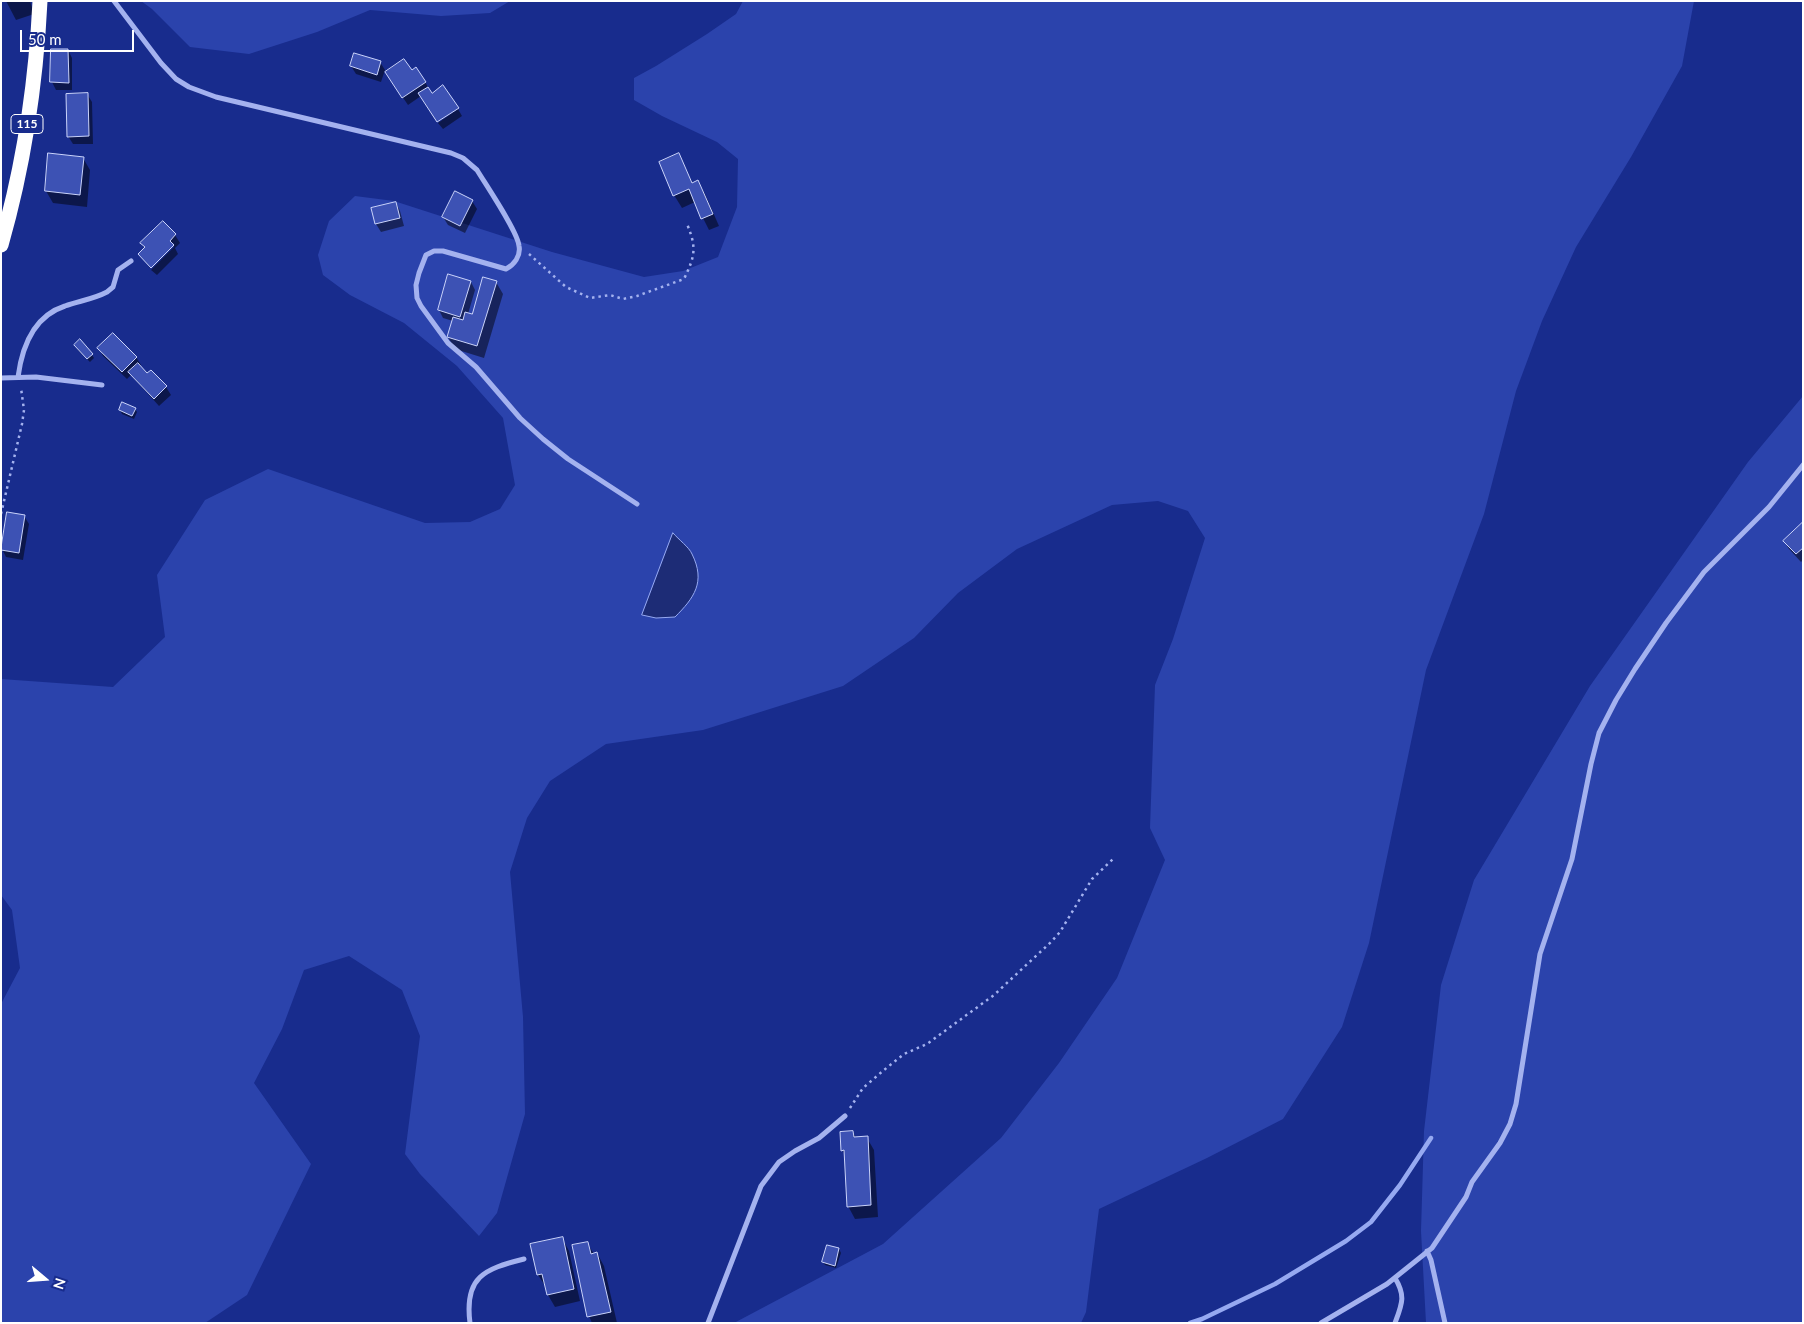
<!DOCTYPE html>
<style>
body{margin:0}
#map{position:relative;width:1804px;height:1324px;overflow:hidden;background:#182c8d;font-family:Lato,sans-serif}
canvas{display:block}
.frame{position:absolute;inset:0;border:2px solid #fff;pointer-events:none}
.north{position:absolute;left:20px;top:1254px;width:50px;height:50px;-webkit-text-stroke:4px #182c8d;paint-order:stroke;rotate:108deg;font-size:14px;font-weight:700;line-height:20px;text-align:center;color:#fff}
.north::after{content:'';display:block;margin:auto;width:18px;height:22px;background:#fff;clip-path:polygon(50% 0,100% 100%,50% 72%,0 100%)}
.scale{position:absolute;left:20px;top:30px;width:114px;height:22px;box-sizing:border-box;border:2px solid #fff;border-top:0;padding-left:6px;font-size:15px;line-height:18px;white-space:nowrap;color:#fff;-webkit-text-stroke:4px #182c8d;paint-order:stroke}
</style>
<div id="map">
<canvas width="1804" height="1324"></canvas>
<div class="frame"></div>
<div class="north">N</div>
<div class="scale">50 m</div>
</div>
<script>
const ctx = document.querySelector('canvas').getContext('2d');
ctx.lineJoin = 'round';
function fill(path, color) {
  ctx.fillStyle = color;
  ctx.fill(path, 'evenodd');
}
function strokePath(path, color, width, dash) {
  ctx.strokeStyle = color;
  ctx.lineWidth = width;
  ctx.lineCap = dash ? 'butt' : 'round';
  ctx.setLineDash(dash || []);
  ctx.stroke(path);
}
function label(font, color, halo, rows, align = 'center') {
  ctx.font = font + ' Lato,sans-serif';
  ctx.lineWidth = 4.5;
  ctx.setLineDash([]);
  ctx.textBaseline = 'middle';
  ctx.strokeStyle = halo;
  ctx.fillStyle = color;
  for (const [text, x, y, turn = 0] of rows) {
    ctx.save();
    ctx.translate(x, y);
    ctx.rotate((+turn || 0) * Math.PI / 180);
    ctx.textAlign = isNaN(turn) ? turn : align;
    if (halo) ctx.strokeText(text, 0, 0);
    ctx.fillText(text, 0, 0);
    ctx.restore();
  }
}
fill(new Path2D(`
 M 141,1 L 510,1 L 490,13 L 441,16 L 370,10 L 317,32 L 249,54 L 190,47 L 152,9 Z
 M 743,1 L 1694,1 L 1682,66 L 1631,157 L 1576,247 L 1542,321 L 1516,391 L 1484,514 L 1426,670 L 1369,943 L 1342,1027 L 1283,1119 L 1207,1158 L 1099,1209 L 1086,1312 L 1081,1323 L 734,1323 L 883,1244 L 1001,1138 L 1059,1063 L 1117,978 L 1165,860 L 1150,828 L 1155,685 L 1173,639 L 1205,538 L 1188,511 L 1158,501 L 1112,505 L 1017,549 L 958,593 L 914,638 L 843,686 L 703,730 L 606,744 L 550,781 L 527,818 L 510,872 L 523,1017 L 525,1114 L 497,1213 L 479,1236 L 420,1174 L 405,1154 L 420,1036 L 402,990 L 349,956 L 304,970 L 282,1029 L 254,1083 L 311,1164 L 247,1295 L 205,1323 L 1,1323 L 1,1004 L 20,968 L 12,910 L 1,895 L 1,679 L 113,687 L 165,637 L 157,575 L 205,500 L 268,469 L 425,523 L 470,522 L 500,509 L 515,485 L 503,418 L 457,366 L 404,323 L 350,295 L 323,275 L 318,255 L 329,221 L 355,196 L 394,201 L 552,252 L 644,277 L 683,271 L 718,257 L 737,207 L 738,159 L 717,142 L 662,116 L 634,100 L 634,78 L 656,66 L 707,34 L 736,14 Z
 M 1803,396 L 1803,1323 L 1426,1323 L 1421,1231 L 1424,1131 L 1441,985 L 1474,880 L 1590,686 L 1748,462 Z`), '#2b43ac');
const water = new Path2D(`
 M 673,533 C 679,540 689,547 692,554 C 706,582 694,598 675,617 L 656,618 L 642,615 Z`);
fill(water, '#1d2c76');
strokePath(water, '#96a9f1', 1);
fill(new Path2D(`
 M 6,1 L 30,1 L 34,14 L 16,20 Z
 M 52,50 L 68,50 L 72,58 L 72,90 L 56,90 L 52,82 Z
 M 380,62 L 385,70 L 381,82 L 356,74 L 351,66 Z
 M 412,72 L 425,82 L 432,94 L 457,107 L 421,96 L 408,105 L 391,80 Z
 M 87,94 L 92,102 L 93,144 L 73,144 L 68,136 Z
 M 458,109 L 462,116 L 443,129 L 438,123 Z
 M 678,154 L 693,184 L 698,182 L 705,194 L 719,226 L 709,230 L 695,202 L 682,208 L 674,195 L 660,162 Z
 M 50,155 L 83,158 L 90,170 L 87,207 L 53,203 L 46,191 Z
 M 472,201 L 477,209 L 465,233 L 448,225 L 443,217 Z
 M 396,203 L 400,211 L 404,226 L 381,232 L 376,224 Z
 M 163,222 L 175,235 L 180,243 L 175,248 L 178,254 L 157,275 L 151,270 L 174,247 L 174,243 L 150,268 L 140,254 L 145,249 L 142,243 Z
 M 471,282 L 475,290 L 468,314 L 473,315 L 496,282 L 503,294 L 484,358 L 455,349 L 448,337 L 453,321 L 443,318 L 439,310 Z
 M 99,348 L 136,357 L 141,365 L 139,367 L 147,375 L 151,371 L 166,387 L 171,395 L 159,406 L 131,375 L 127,379 L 103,356 Z
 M 77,349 L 92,355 L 94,358 L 90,362 Z
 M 135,409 L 137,412 L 134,419 L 122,414 L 120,410 Z
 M 24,516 L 29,524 L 23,560 L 6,557 L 2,549 Z
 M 1803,523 L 1803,560 L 1801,562 L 1789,549 L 1784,541 Z
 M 853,1132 L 856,1138 L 867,1138 L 874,1150 L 878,1217 L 855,1219 L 848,1206 L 846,1156 L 842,1150 Z
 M 562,1238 L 569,1251 L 580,1301 L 555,1307 L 548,1295 L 546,1287 L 538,1275 Z
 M 587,1243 L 594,1254 L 597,1253 L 604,1266 L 617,1323 L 592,1323 L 589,1316 Z
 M 839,1249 L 841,1253 L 836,1268 L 825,1265 L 823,1262 Z`), '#0007');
strokePath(new Path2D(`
 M 1190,1323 L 1202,1319 L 1275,1284 L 1346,1241 L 1371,1222 L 1400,1185 L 1431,1138`), '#96a9f1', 4.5);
const building = new Path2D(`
 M 51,49 L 68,49 L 69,83 L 50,82 Z
 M 354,53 L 381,61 L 377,75 L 350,66 Z
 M 404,59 L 412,70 L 416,67 L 426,82 L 402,98 L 385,72 Z
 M 443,85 L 459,108 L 437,122 L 418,93 L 428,87 L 432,93 Z
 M 88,93 L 89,136 L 67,137 L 66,94 Z
 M 48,153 L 84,157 L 80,195 L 45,191 Z
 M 679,153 L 692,183 L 698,180 L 713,214 L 701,219 L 689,189 L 673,196 L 659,162 Z
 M 455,191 L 473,200 L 460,226 L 442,217 Z
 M 396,202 L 400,218 L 375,224 L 371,208 Z
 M 163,221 L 176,234 L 170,241 L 174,245 L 151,268 L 138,254 L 145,247 L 140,243 Z
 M 448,274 L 471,281 L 460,317 L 438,310 Z
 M 483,277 L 497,281 L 477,346 L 447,337 L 453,317 L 463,320 L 465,312 L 472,314 Z
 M 113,333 L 137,357 L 122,372 L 97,348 Z
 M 80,339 L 93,354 L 87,359 L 74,345 Z
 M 138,363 L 147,373 L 151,370 L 167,386 L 154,399 L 128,372 Z
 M 122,402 L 136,408 L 132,416 L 119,410 Z
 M 7,512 L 25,515 L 19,553 L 1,550 Z
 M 1803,522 L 1803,548 L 1796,554 L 1783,541 Z
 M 853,1131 L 854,1137 L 868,1136 L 871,1205 L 847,1207 L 844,1150 L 841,1151 L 840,1132 Z
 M 563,1237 L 574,1289 L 547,1295 L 542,1274 L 537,1275 L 530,1244 Z
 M 588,1242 L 591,1254 L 597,1252 L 611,1312 L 587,1317 L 572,1245 Z
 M 827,1245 L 839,1248 L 835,1266 L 822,1262 Z`);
fill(building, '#3d52b4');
strokePath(building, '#cad3fa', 1);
strokePath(new Path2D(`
 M 529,254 L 566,287 L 590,298 L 610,295 L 623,299 L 637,296 L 684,279 C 695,256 697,248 687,224
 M 1,514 L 22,424 L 24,410 L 21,388
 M 850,1108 L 863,1088 L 884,1070 L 904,1054 L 927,1044 L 994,995 L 1051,942 L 1060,932 L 1092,879 L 1113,859`), '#a4b2ef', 2.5, [2.5, 4]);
strokePath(new Path2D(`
 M 114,1 L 161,63 L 176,79 L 189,87 L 216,97 L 451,153 L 463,158 L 477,170 C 486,185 518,232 519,246 C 521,256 514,265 506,269 L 443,251 L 434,251 L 426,255 L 419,273 L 416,285 L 417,298 L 421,306 L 448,343 L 476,367 L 520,418 L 543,439 L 568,459 L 637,504
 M 18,377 C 22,347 34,316 65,306 C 79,301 94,299 107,292 L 113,287 L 118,270 L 131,261
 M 1,378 L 36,377 L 102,385
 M 1427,1251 L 1431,1260 L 1445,1323
 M 470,1323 C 464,1277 484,1269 524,1259
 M 708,1323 L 761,1186 L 779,1162 L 795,1151 L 819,1138 L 845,1116
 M 1321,1323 L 1387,1284 L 1432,1248 L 1466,1197 L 1472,1182 L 1500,1143 L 1510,1124 L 1516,1104 L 1540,954 L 1572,859 L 1591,764 L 1599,733 L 1616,700 L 1635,669 L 1666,623 L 1704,572 L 1769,507 L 1803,465
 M 1395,1323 C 1402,1304 1406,1296 1395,1278`), '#a4b2ef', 5);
strokePath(new Path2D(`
 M 1,245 C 24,165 36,83 40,1`), '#fff', 15);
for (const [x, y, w] of [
 [27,124,32]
]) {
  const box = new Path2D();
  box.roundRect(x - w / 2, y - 9.5, w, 19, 4);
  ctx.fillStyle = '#182c8d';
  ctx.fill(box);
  strokePath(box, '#fff', 1);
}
label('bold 12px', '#fff', null, [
 ["115",27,124]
]);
</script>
